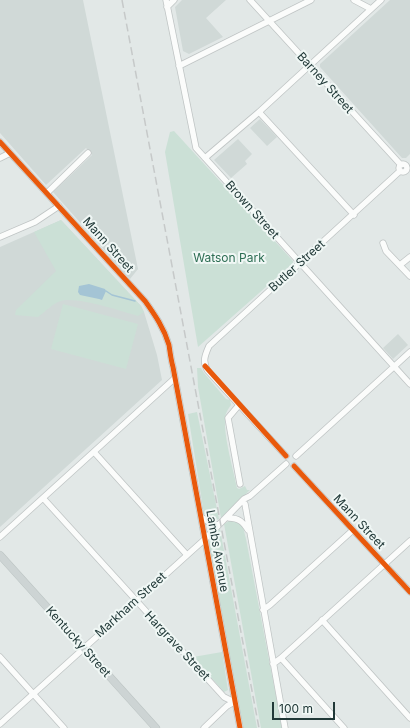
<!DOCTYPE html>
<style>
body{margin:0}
#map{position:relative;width:410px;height:728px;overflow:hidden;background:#e2e8e7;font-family:Inter,sans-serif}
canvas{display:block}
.scale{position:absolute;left:272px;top:702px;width:63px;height:18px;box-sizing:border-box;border:2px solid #213938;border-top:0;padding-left:5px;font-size:12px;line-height:14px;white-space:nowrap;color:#213938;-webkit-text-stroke:3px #f0f7f5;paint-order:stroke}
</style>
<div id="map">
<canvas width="410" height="728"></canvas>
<div class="scale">100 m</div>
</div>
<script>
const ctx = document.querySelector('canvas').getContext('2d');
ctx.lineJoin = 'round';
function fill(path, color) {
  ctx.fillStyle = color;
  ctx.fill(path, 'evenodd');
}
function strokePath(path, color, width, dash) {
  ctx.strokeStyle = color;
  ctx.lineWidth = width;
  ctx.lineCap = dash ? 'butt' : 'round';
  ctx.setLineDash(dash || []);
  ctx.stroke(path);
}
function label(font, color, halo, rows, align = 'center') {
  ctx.font = font + ' Inter,sans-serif';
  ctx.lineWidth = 4;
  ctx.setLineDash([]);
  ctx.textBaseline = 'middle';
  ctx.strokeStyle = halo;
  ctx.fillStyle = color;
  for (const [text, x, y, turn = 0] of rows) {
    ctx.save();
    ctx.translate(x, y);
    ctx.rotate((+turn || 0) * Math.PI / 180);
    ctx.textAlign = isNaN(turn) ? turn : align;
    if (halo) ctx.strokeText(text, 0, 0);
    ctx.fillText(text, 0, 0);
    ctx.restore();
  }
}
fill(new Path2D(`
 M 0,0 L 83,0 L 138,269 L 130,279 L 53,192 L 92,155 L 86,148 L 46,185 L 0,133 Z
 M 182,0 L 226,0 L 206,18 L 223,37 L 189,54 L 183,51 L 175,7 Z
 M 390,0 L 410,0 L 410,154 L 406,158 L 402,158 L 320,67 L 320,64 Z
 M 260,119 L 277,137 L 267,146 L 250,128 Z
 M 238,139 L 252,154 L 245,161 L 247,164 L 231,178 L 214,160 Z
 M 61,220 L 141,306 L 144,312 L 157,355 L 162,380 L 0,527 L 0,247 Z
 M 398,334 L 408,345 L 393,359 L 383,348 Z`), '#d0d9d7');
fill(new Path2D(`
 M 174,131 L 293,261 L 293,263 L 198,347 L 165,152 L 170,132 Z
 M 61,220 L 141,306 L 144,312 L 138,316 C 121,311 76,296 61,301 C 53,303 45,312 38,317 L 15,315 L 16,310 L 56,271 L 34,232 Z
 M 63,304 L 138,324 L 126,369 L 51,349 Z
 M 197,368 L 201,368 L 204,373 L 226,399 L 230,400 L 231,405 C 228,409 225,414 225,419 C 224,438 233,468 237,488 L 239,489 L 245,486 L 247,490 L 250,490 L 221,518 L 198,387 Z
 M 197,412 L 219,519 C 211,522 209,519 204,514 L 188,414 Z
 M 237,520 L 243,527 L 246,539 L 282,728 L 261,728 L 224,524 L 229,521 Z
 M 220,529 L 257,728 L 241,728 L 209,543 L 210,538 Z
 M 222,652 L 228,690 L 224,692 L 193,657 Z`), '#cbe0d6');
fill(new Path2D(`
 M 89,284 L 105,289 L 106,291 L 102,300 L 99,299 L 80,295 L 78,292 L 79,286 Z`), '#a4c4d5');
strokePath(new Path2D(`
 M 106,291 L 112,295 L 135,301`), '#a4c4d5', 1.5);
const minor = new Path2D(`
 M 166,0 L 196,148 L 410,384
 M 250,0 L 401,165
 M 354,0 L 371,9
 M 167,7 L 174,0
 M 179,66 L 311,0
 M 259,112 L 354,215
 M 0,142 L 145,301 C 155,315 164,328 169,345 C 170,352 171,360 173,367 L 240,728
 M 0,158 L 10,153
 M 205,158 L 259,112 L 381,0
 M399 168a4 4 0 1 1 8 0a4 4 0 1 1-8 0Z
 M 47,193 L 88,153
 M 0,237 L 35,222 L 59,206
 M 383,243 L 386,251 L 410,276
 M 400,265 L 410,257
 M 239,405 L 228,418 L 240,484
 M 94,452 L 187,555
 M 286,456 L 208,371 C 202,362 205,355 209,346 L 400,171
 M 296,456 L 410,352
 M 294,466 L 410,592
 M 43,498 L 224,697 L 234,702
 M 245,504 L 285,728
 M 201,517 L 212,524 L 218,525
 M 229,518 C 239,518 243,522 248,530
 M 0,537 L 175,378
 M 263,610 L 270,605 L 353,530
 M 322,620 L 410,718
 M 0,657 L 64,728
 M 281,658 L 344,728
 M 273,664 L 281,658 L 410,541
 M 0,724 L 205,539 L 244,499 L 250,496 L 286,464
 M 204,728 L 227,706 L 234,702`);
const major = new Path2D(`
 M 0,555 L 156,728`);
strokePath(minor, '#bfc4c4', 7);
strokePath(major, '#bcc4c3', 8);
strokePath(minor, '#fbfcfb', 5.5);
strokePath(major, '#cdd4d4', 7);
strokePath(new Path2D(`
 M 122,0 L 259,728`), '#c6c9c9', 1.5, [8, 4]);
strokePath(new Path2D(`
 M 0,142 L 145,301 C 155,315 164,328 169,345 C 170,352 171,360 173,367 L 240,728
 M 205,366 L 286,456
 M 294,466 L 410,592`), '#e8590c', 5);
label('12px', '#213938', '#f0f7f5', [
 ["Barney Street",325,83,48],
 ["Brown Street",252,210,48],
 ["Mann Street",108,245,48],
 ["Butler Street",297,266,-42],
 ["Mann Street",359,522,47],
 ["Lambs Avenue",217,551,80],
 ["Markham Street",131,605,-42],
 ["Kentucky Street",78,642,48],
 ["Hargrave Street",177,646,47]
]);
label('12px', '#2d6e54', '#f0f7f5', [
 ["Watson Park",229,258]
]);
</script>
